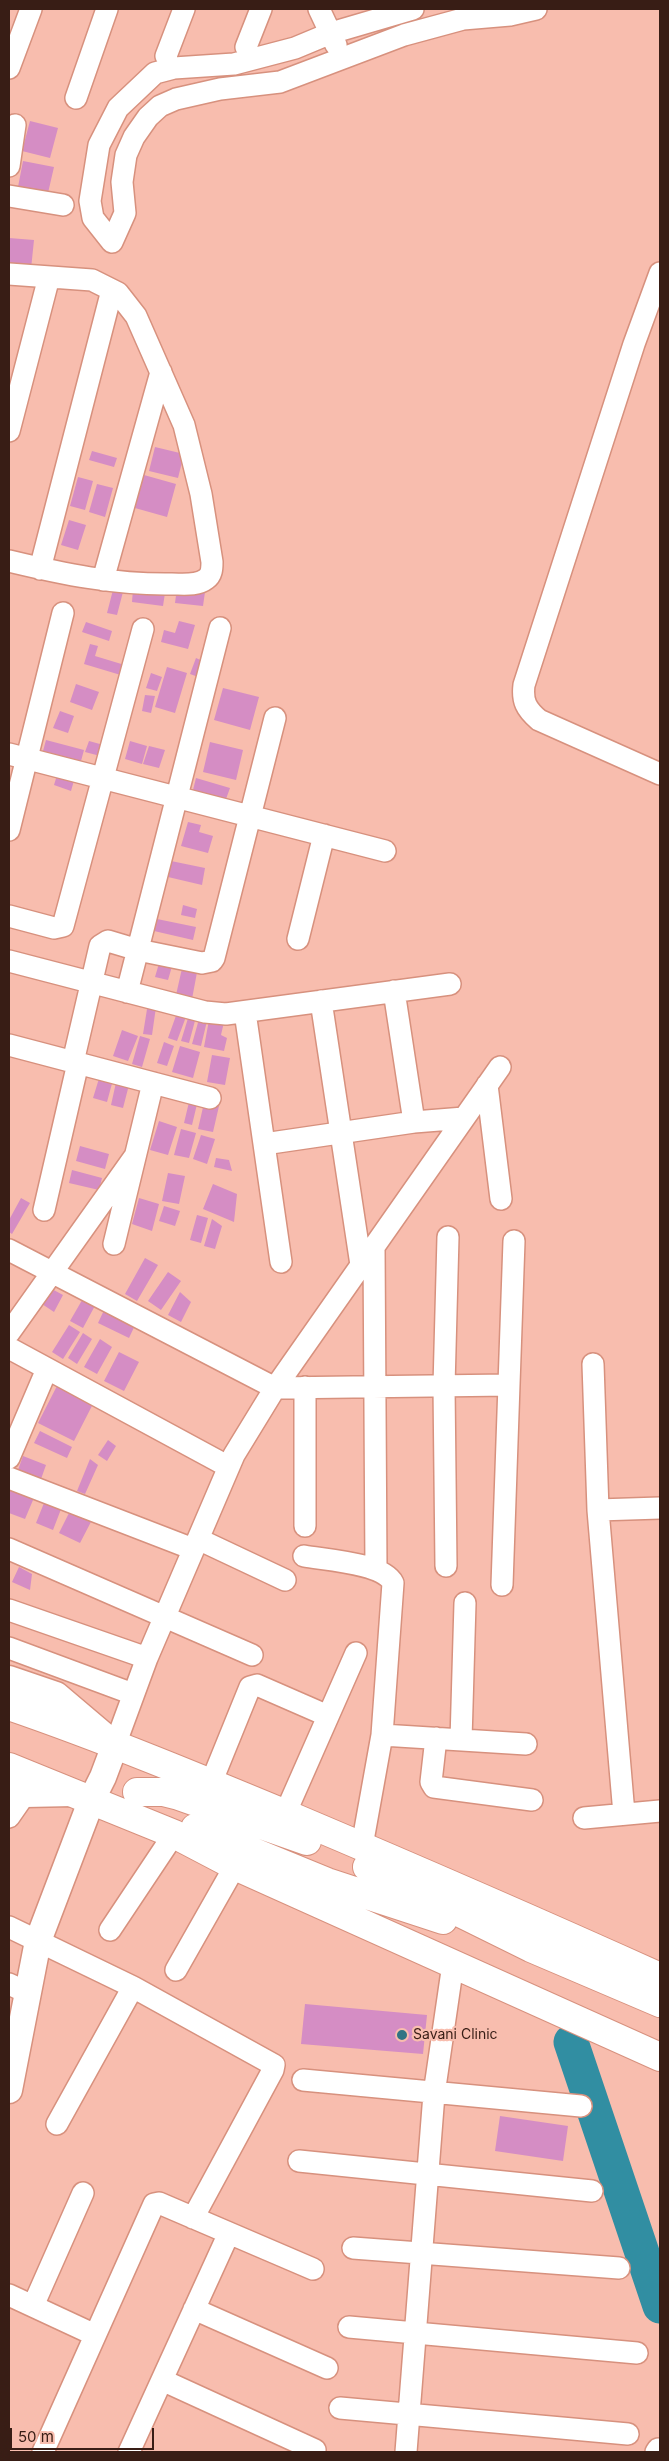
<!DOCTYPE html>
<style>
body{margin:0}
#map{position:relative;width:669px;height:2461px;overflow:hidden;background:#f8bdae;font-family:Inter,sans-serif}
canvas{display:block}
.frame{position:absolute;inset:0;border:10px solid #381d15;pointer-events:none}
.scale{position:absolute;left:10px;top:2428px;width:144px;height:22px;box-sizing:border-box;border:2px solid #381d15;border-top:0;padding-left:6px;font-size:15px;line-height:18px;white-space:nowrap;color:#381d15;-webkit-text-stroke:4px #f8bdae;paint-order:stroke}
</style>
<div id="map">
<canvas width="669" height="2461"></canvas>
<div class="frame"></div>
<div class="scale">50 m</div>
</div>
<script>
const ctx = document.querySelector('canvas').getContext('2d');
ctx.lineJoin = 'round';
function strokePath(path, color, width, dash) {
  ctx.strokeStyle = color;
  ctx.lineWidth = width;
  ctx.lineCap = dash ? 'butt' : 'round';
  ctx.setLineDash(dash || []);
  ctx.stroke(path);
}
function fill(path, color) {
  ctx.fillStyle = color;
  ctx.fill(path, 'evenodd');
}
function label(font, color, halo, rows, align = 'center') {
  ctx.font = font + ' Inter,sans-serif';
  ctx.lineWidth = 4.5;
  ctx.setLineDash([]);
  ctx.textBaseline = 'middle';
  ctx.strokeStyle = halo;
  ctx.fillStyle = color;
  for (const [text, x, y, turn = 0] of rows) {
    ctx.save();
    ctx.translate(x, y);
    ctx.rotate((+turn || 0) * Math.PI / 180);
    ctx.textAlign = isNaN(turn) ? turn : align;
    if (halo) ctx.strokeText(text, 0, 0);
    ctx.fillText(text, 0, 0);
    ctx.restore();
  }
}
strokePath(new Path2D(`
 M 571,2042 L 660,2306`), '#318ea2', 35);
fill(new Path2D(`
 M 30,121 L 58,128 L 50,158 L 22,151 Z
 M 23,161 L 54,167 L 48,193 L 18,187 Z
 M 9,238 L 34,240 L 31,269 L 9,268 Z
 M 155,447 L 184,454 L 178,478 L 149,471 Z
 M 92,451 L 117,458 L 114,467 L 89,460 Z
 M 144,475 L 176,484 L 167,517 L 135,508 Z
 M 78,477 L 93,481 L 85,510 L 70,506 Z
 M 97,484 L 113,488 L 105,517 L 89,512 Z
 M 69,520 L 86,525 L 78,550 L 61,545 Z
 M 114,586 L 124,588 L 117,615 L 107,613 Z
 M 177,588 L 205,592 L 203,606 L 175,603 Z
 M 133,589 L 165,593 L 163,606 L 132,602 Z
 M 179,621 L 195,625 L 188,649 L 161,642 L 164,630 L 175,633 Z
 M 86,622 L 112,631 L 109,641 L 82,632 Z
 M 90,644 L 98,646 L 95,656 L 128,666 L 124,676 L 84,664 Z
 M 196,658 L 209,664 L 204,679 L 190,674 Z
 M 167,667 L 187,673 L 175,713 L 155,707 Z
 M 151,673 L 162,677 L 157,691 L 146,688 Z
 M 76,684 L 99,692 L 92,710 L 70,702 Z
 M 223,688 L 259,697 L 250,730 L 214,720 Z
 M 145,695 L 155,696 L 151,713 L 142,711 Z
 M 60,711 L 74,716 L 68,733 L 53,728 Z
 M 46,740 L 84,750 L 81,761 L 43,751 Z
 M 89,741 L 107,746 L 104,757 L 85,752 Z
 M 130,741 L 147,746 L 142,764 L 125,759 Z
 M 210,742 L 243,750 L 236,780 L 203,772 Z
 M 149,746 L 165,750 L 159,768 L 143,764 Z
 M 58,772 L 75,777 L 71,791 L 54,785 Z
 M 196,778 L 230,788 L 226,799 L 193,790 Z
 M 188,822 L 201,825 L 199,832 L 213,836 L 208,853 L 181,846 Z
 M 171,861 L 205,868 L 202,885 L 168,877 Z
 M 183,905 L 197,909 L 195,918 L 181,915 Z
 M 157,919 L 196,927 L 193,940 L 154,931 Z
 M 160,960 L 173,963 L 168,980 L 155,977 Z
 M 183,964 L 198,967 L 192,999 L 176,995 Z
 M 148,1003 L 156,1007 L 152,1035 L 143,1034 Z
 M 178,1010 L 187,1014 L 177,1041 L 168,1038 Z
 M 189,1015 L 196,1017 L 189,1043 L 181,1041 Z
 M 199,1019 L 207,1021 L 201,1046 L 192,1044 Z
 M 209,1020 L 224,1022 L 221,1035 L 227,1038 L 224,1051 L 204,1047 Z
 M 122,1030 L 138,1036 L 128,1061 L 113,1056 Z
 M 140,1036 L 150,1039 L 142,1067 L 132,1064 Z
 M 164,1042 L 174,1046 L 167,1066 L 157,1063 Z
 M 180,1046 L 200,1052 L 193,1078 L 172,1072 Z
 M 212,1055 L 230,1058 L 225,1085 L 207,1082 Z
 M 101,1072 L 114,1076 L 107,1102 L 93,1098 Z
 M 117,1078 L 130,1081 L 123,1108 L 111,1105 Z
 M 190,1098 L 198,1100 L 192,1125 L 184,1123 Z
 M 204,1103 L 219,1106 L 213,1132 L 198,1129 Z
 M 159,1121 L 177,1127 L 168,1155 L 150,1150 Z
 M 181,1129 L 196,1133 L 189,1158 L 174,1155 Z
 M 201,1135 L 215,1139 L 207,1164 L 193,1159 Z
 M 80,1146 L 109,1154 L 105,1169 L 76,1161 Z
 M 216,1158 L 229,1160 L 232,1171 L 214,1167 Z
 M 72,1170 L 102,1178 L 99,1190 L 69,1183 Z
 M 168,1173 L 185,1176 L 179,1204 L 162,1201 Z
 M 213,1184 L 237,1194 L 234,1222 L 203,1209 Z
 M 21,1198 L 30,1203 L 12,1234 L 9,1232 L 9,1220 Z
 M 139,1198 L 159,1204 L 152,1231 L 132,1224 Z
 M 164,1206 L 180,1211 L 175,1226 L 159,1221 Z
 M 197,1215 L 208,1218 L 201,1243 L 190,1240 Z
 M 212,1219 L 222,1226 L 215,1249 L 204,1246 Z
 M 145,1258 L 158,1265 L 137,1301 L 125,1294 Z
 M 168,1272 L 181,1281 L 161,1310 L 148,1301 Z
 M 50,1288 L 63,1295 L 54,1312 L 42,1304 Z
 M 180,1292 L 191,1302 L 181,1322 L 168,1315 Z
 M 85,1295 L 97,1302 L 83,1328 L 70,1321 Z
 M 106,1306 L 137,1321 L 129,1338 L 98,1323 Z
 M 69,1325 L 80,1332 L 63,1359 L 52,1352 Z
 M 83,1333 L 92,1339 L 77,1364 L 68,1358 Z
 M 100,1339 L 112,1347 L 97,1374 L 84,1367 Z
 M 119,1352 L 139,1362 L 124,1391 L 104,1381 Z
 M 59,1382 L 95,1400 L 74,1441 L 38,1423 Z
 M 40,1431 L 72,1447 L 67,1458 L 34,1443 Z
 M 108,1440 L 116,1446 L 107,1461 L 98,1455 Z
 M 23,1456 L 46,1465 L 41,1479 L 18,1470 Z
 M 90,1459 L 98,1465 L 85,1494 L 77,1491 Z
 M 9,1482 L 36,1493 L 25,1519 L 9,1513 Z
 M 46,1498 L 63,1504 L 53,1530 L 36,1523 Z
 M 72,1507 L 93,1518 L 80,1543 L 59,1533 Z
 M 19,1567 L 32,1574 L 30,1590 L 12,1582 Z
 M 305,2004 L 427,2015 L 423,2054 L 301,2044 Z
 M 500,2116 L 568,2126 L 563,2161 L 495,2151 Z`), '#d58dc4');
const minor = new Path2D(`
 M 319,9 L 336,45
 M 413,9 L 331,33 L 295,48 L 234,64 L 174,68 L 155,73 L 118,108 L 99,145 L 90,201 L 93,218 L 112,242 L 125,213 L 122,182 L 126,155 L 134,137 L 148,117 L 160,106 L 176,99 L 220,89 L 280,82 L 404,35 L 463,19 L 510,15 L 536,9
 M 246,47 L 261,9
 M 166,56 L 184,9
 M 9,68 L 31,9
 M 76,98 L 107,9
 M 9,166 L 15,125
 M 9,196 L 63,205
 M 660,273 L 634,344 L 524,685 C 522,701 526,709 539,720 L 660,774
 M 9,274 L 92,280 L 118,293 L 136,316 L 184,425 L 201,494 L 212,562 C 212,568 212,575 206,579 C 197,586 183,584 172,584 C 116,585 63,574 9,561
 M 9,431 L 49,277
 M 40,569 L 112,290
 M 103,580 L 161,372
 M 9,754 L 385,851
 M 9,830 L 63,613
 M 9,916 L 54,928 L 63,926 L 143,629
 M 298,939 L 324,835
 M 9,961 L 205,1012 L 226,1014 L 450,984
 M 394,991 L 414,1122
 M 127,992 L 220,628
 M 321,1001 L 361,1265
 M 245,1012 L 281,1262
 M 9,1045 L 210,1098
 M 73,1062 L 100,946 L 108,941 L 138,950 L 202,963 L 212,961 L 214,958 L 275,718
 M 487,1085 L 501,1199
 M 264,1144 L 414,1122 L 464,1118
 M 44,1210 L 78,1063
 M 114,1244 L 153,1083
 M 374,1246 L 376,1569
 M 9,1250 L 275,1388 L 509,1385
 M 9,1333 L 135,1156
 M 9,1348 L 229,1467
 M 593,1364 L 598,1510 L 624,1814
 M 305,1387 L 305,1526
 M 9,1458 L 47,1369
 M 9,1478 L 193,1549
 M 598,1510 L 660,1508
 M 198,1539 L 285,1580
 M 9,1549 L 252,1655
 M 304,1556 C 326,1560 383,1563 393,1583 L 382,1735 L 362,1846
 M 446,1566 L 444,1386 L 448,1237
 M 502,1585 L 514,1241
 M 9,1610 L 147,1658
 M 9,1648 L 133,1694
 M 382,1735 L 526,1744
 M 436,1738 L 431,1782 L 434,1787 L 532,1800
 M 461,1740 L 465,1603
 M 115,1745 L 147,1658 L 234,1455 L 275,1388 L 500,1067
 M 211,1783 L 250,1687 L 257,1685 L 328,1716
 M 285,1814 L 356,1653
 M 9,1817 L 25,1794
 M 584,1818 L 660,1811
 M 9,1927 L 133,1987 L 274,2065 L 273,2070 L 193,2218
 M 110,1930 L 174,1834
 M 176,1970 L 235,1866
 M 9,1984 L 28,1993
 M 303,2080 L 581,2106
 M 57,2124 L 133,1987
 M 299,2161 L 592,2191
 M 353,2248 L 619,2268
 M 9,2295 L 95,2335
 M 33,2306 L 83,2193
 M 194,2309 L 327,2368
 M 349,2327 L 637,2353
 M 162,2380 L 315,2450
 M 340,2408 L 628,2434
 M 43,2452 L 154,2204 L 159,2203 L 313,2269
 M 129,2452 L 229,2233
 M 406,2452 L 434,2094 L 453,1964
 M 656,2452 L 658,2449`);
const tertiary = new Path2D(`
 M 9,1679 L 56,1695 L 115,1745 L 103,1777 L 92,1799 L 38,1941 L 9,2090
 M 9,1787 L 25,1794 L 73,1793`);
const secondary = new Path2D(`
 M 9,1706 C 105,1739 199,1778 293,1817 C 416,1869 538,1922 660,1977
 M 9,1767 L 174,1834 L 235,1866 L 660,2057
 M 137,1792 L 163,1792 L 179,1796 L 307,1841
 M 195,1828 L 327,1882 L 443,1920
 M 367,1867 L 531,1948 L 660,2003`);
strokePath(minor, '#d7917e', 24);
strokePath(tertiary, '#d7917e', 29);
strokePath(secondary, '#d7917e', 30);
strokePath(minor, '#fff', 21);
strokePath(tertiary, '#fff', 26);
strokePath(secondary, '#fff', 28);
for (const [x, y, r, color] of [
 [402,2035,6,"#307484"]
]) {
  const dot = new Path2D();
  dot.arc(x, y, r, 0, 2 * Math.PI);
  ctx.fillStyle = color;
  ctx.fill(dot);
  strokePath(dot, '#f8bdae', 2);
}
label('14px', '#381d15', '#f8bdae', [
 ["Savani Clinic",413,2035]
], 'left');
</script>
